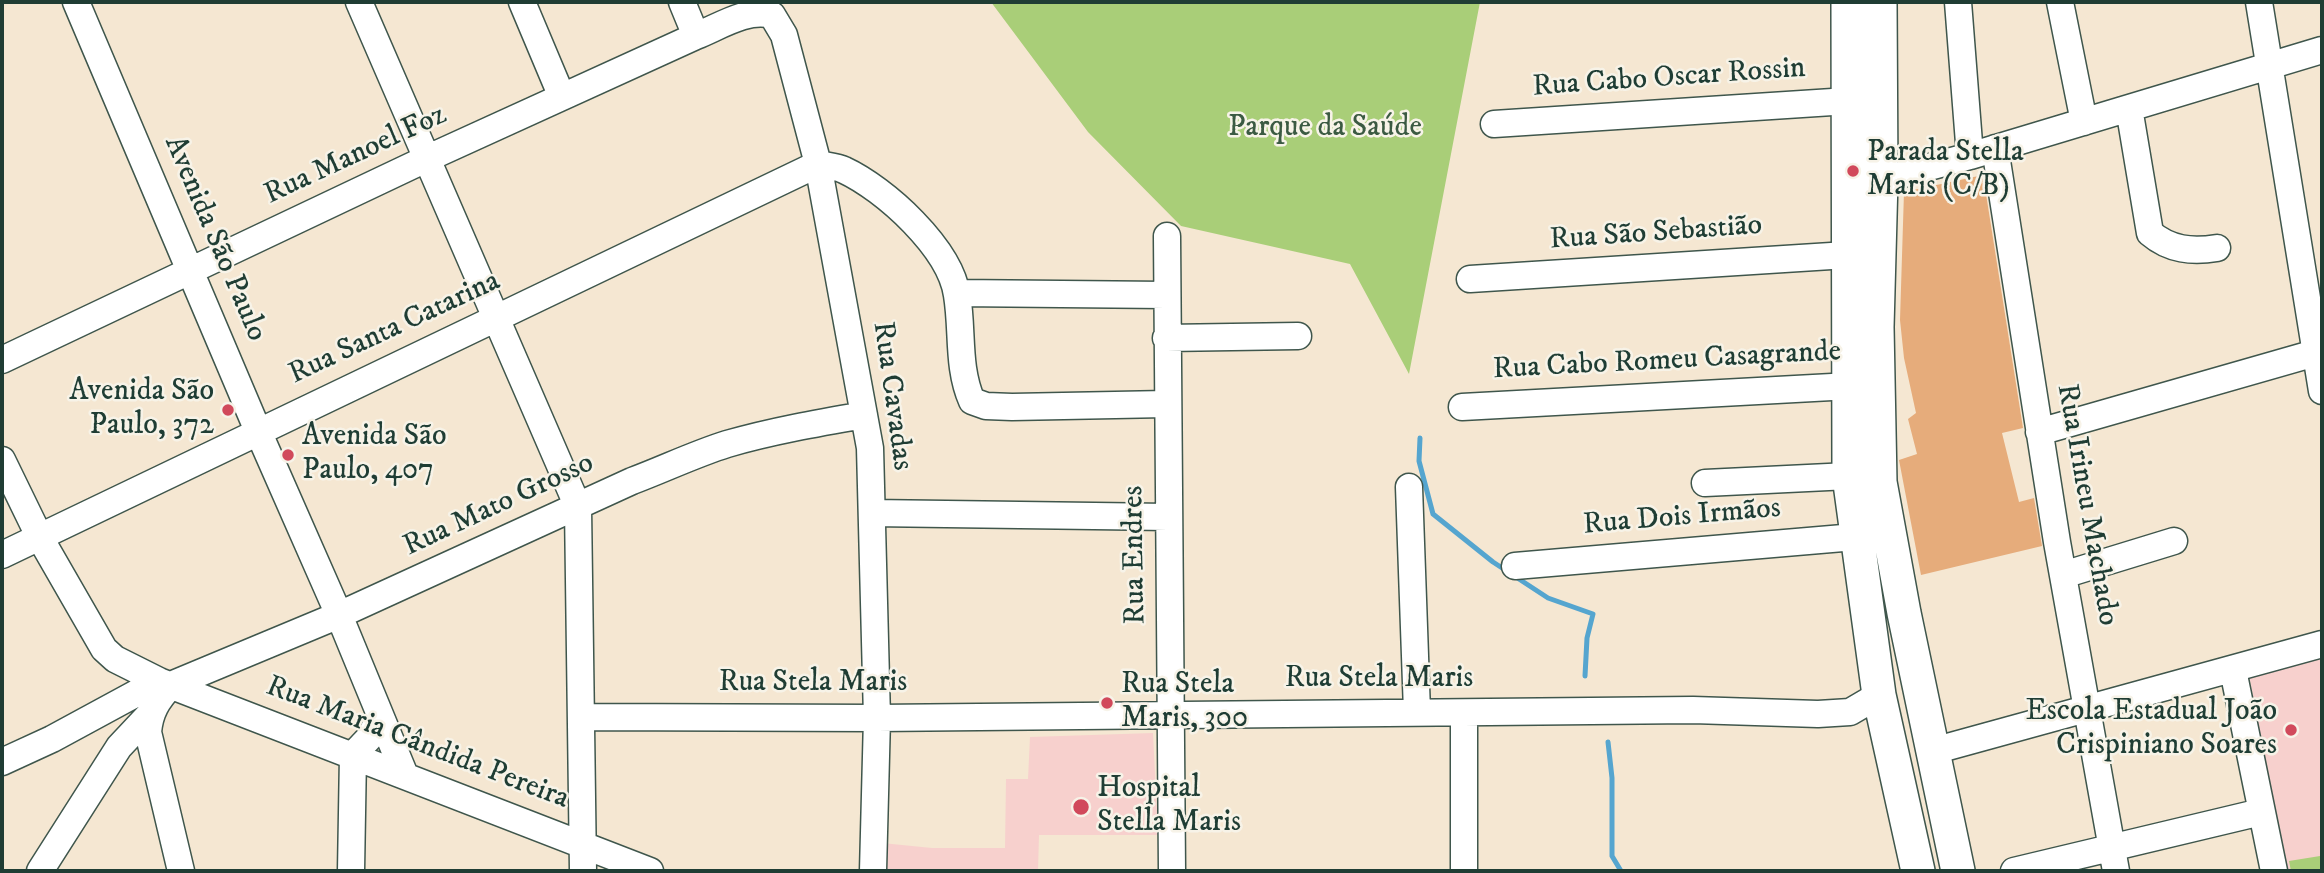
<!DOCTYPE html>
<meta charset="utf-8">
<style>
body{margin:0}
#map{position:relative;width:2324px;height:873px;overflow:hidden;background:#f5e7d2;font-family:"IM FELL DW Pica",serif}
canvas{display:block}
.frame{position:absolute;inset:0;border:4px solid #1f3d34;pointer-events:none}
</style>
<div id="map">
<canvas width="2324" height="873"></canvas>
<div class="frame"></div>
</div>
<script>
const ctx = document.querySelector('canvas').getContext('2d');
ctx.lineJoin = 'round';
function fill(path, color) {
  ctx.fillStyle = color;
  ctx.fill(path, 'evenodd');
}
function strokePath(path, color, width, dash) {
  ctx.strokeStyle = color;
  ctx.lineWidth = width;
  ctx.lineCap = dash ? 'butt' : 'round';
  ctx.setLineDash(dash || []);
  ctx.stroke(path);
}
function label(font, color, halo, rows, align = 'center') {
  ctx.font = font + ' "IM FELL DW Pica",serif';
  ctx.lineWidth = 5;
  ctx.setLineDash([]);
  ctx.textBaseline = 'middle';
  ctx.strokeStyle = halo;
  ctx.fillStyle = color;
  for (const [text, x, y, turn = 0] of rows) {
    ctx.save();
    ctx.translate(x, y);
    ctx.rotate((+turn || 0) * Math.PI / 180);
    ctx.textAlign = isNaN(turn) ? turn : align;
    if (halo) ctx.strokeText(text, 0, 0);
    ctx.fillText(text, 0, 0);
    ctx.restore();
  }
}
fill(new Path2D(`
 M 2322,652 L 2322,871 L 2285,871 L 2248,669 Z
 M 1153,733 L 1158,835 L 1039,835 L 1038,871 L 881,871 L 882,843 L 932,848 L 1005,848 L 1006,779 L 1028,779 L 1030,737 Z`), '#f7d0cd');
fill(new Path2D(`
 M 991,2 L 1480,2 L 1409,374 L 1350,264 L 1181,226 L 1088,132 Z
 M 2320,856 L 2322,871 L 2291,871 L 2289,861 Z`), '#a9ce78');
strokePath(new Path2D(`
 M 1420,438 L 1419,461 L 1433,514 L 1493,562 L 1548,598 L 1593,614 L 1587,638 L 1585,676
 M 1608,742 L 1612,778 L 1612,856 L 1621,871`), '#55a5cf', 5);
fill(new Path2D(`
 M 1983,175 L 2023,428 L 2002,433 L 2019,502 L 2034,498 L 2042,546 L 1921,575 L 1899,460 L 1917,454 L 1908,419 L 1916,413 L 1904,358 L 1900,320 L 1904,192 Z`), '#e6ac7b');
const minor = new Path2D(`
 M 76,2 L 258,431 L 339,615 L 404,773
 M 359,2 L 578,507 L 583,871
 M 522,2 L 562,97
 M 682,2 L 696,36
 M 1958,2 L 1970,156
 M 2060,2 L 2084,122
 M 2259,2 L 2322,391
 M 2129,108 L 2150,233 C 2170,250 2192,252 2217,248
 M 1494,124 L 1848,101
 M 1995,148 L 2057,542 L 2116,871
 M 1881,180 L 1970,156 L 2322,50
 M 1167,236 L 1172,871
 M 1470,279 L 1847,255
 M 957,293 L 1166,295
 M 1166,338 L 1298,336
 M 2,360 L 426,159 L 696,36 C 719,27 747,8 772,15 L 784,35 L 818,164 L 870,448 L 877,718 L 873,871
 M 1462,407 L 1869,385
 M 2039,432 L 2322,351
 M 2,460 L 39,536 L 104,649 L 115,659 L 159,681 L 650,871
 M 1705,483 L 1849,476
 M 1409,487 L 1417,712
 M 872,513 L 1168,517
 M 2,555 L 818,164 C 826,166 836,166 844,170 C 885,189 950,248 957,295 C 963,331 957,367 972,401 L 986,406 L 1012,407 L 1166,404
 M 1515,566 L 1855,537
 M 2063,575 L 2174,541
 M 2233,670 L 2274,871
 M 1464,713 L 1464,871
 M 582,717 L 877,718 L 1693,710 L 1818,714 L 1850,712 L 1879,695
 M 1933,751 L 2322,644
 M 2,762 L 52,739 L 159,681
 M 40,871 L 119,747 L 150,714
 M 181,871 L 148,732 C 150,711 157,701 171,685 L 339,615 L 632,481 C 664,469 695,454 727,444 C 772,431 818,423 864,415
 M 351,871 L 353,755 L 370,737 L 380,716
 M 2014,871 L 2261,812`);
const major = new Path2D(`
 M 1848,2 L 1849,476 L 1879,695 L 1918,871
 M 1880,2 L 1881,180 L 1877,327 L 1880,482 L 1904,613 L 1958,871`);
strokePath(minor, '#3f564c', 29);
strokePath(major, '#3f564c', 36);
strokePath(minor, '#fff', 26);
strokePath(major, '#fff', 33);
for (const [x, y, r, color] of [
 [1853,171,7,"#d1495b"],
 [228,410,7,"#d1495b"],
 [288,455,7,"#d1495b"],
 [1107,703,7,"#d1495b"],
 [2291,730,7,"#d1495b"],
 [1081,807,9,"#d1495b"]
]) {
  const dot = new Path2D();
  dot.arc(x, y, r, 0, 2 * Math.PI);
  ctx.fillStyle = color;
  ctx.fill(dot);
  strokePath(dot, '#f7f3e8', 2.5);
}
label('30px', '#1f3d34', '#f7f3e8', [
 ["Rua Cabo Oscar Rossin",1669,79,-4],
 ["Rua Manoel Foz",356,156,-25],
 ["Rua São Sebastião",1656,234,-4],
 ["Avenida São Paulo",214,239,67],
 ["Rua Santa Catarina",395,329,-25],
 ["Rua Cabo Romeu Casagrande",1667,362,-3],
 ["Rua Cavadas",891,396,82],
 ["Rua Irineu Machado",2086,505,80],
 ["Rua Mato Grosso",499,506,-25],
 ["Rua Dois Irmãos",1682,518,-5],
 ["Rua Endres",1136,555,-91],
 ["Rua Stela Maris",1379,680],
 ["Rua Stela Maris",813,684],
 ["Rua Maria Cândida Pereira",417,744,21]
]);
label('30px', '#3b5a42', '#f7f3e8', [
 ["Parque da Saúde",1325,129]
]);
label('30px', '#1f3d34', '#f7f3e8', [
 ["Parada Stella",1867,154],
 ["Maris (C/B)",1867,188],
 ["Avenida São",214,393,"right"],
 ["Paulo, 372",214,427,"right"],
 ["Avenida São",302,438],
 ["Paulo, 407",302,472],
 ["Rua Stela",1121,686],
 ["Maris, 300",1121,720],
 ["Escola Estadual João",2277,713,"right"],
 ["Crispiniano Soares",2277,747,"right"],
 ["Hospital",1097,790],
 ["Stella Maris",1097,824]
], 'left');
</script>
